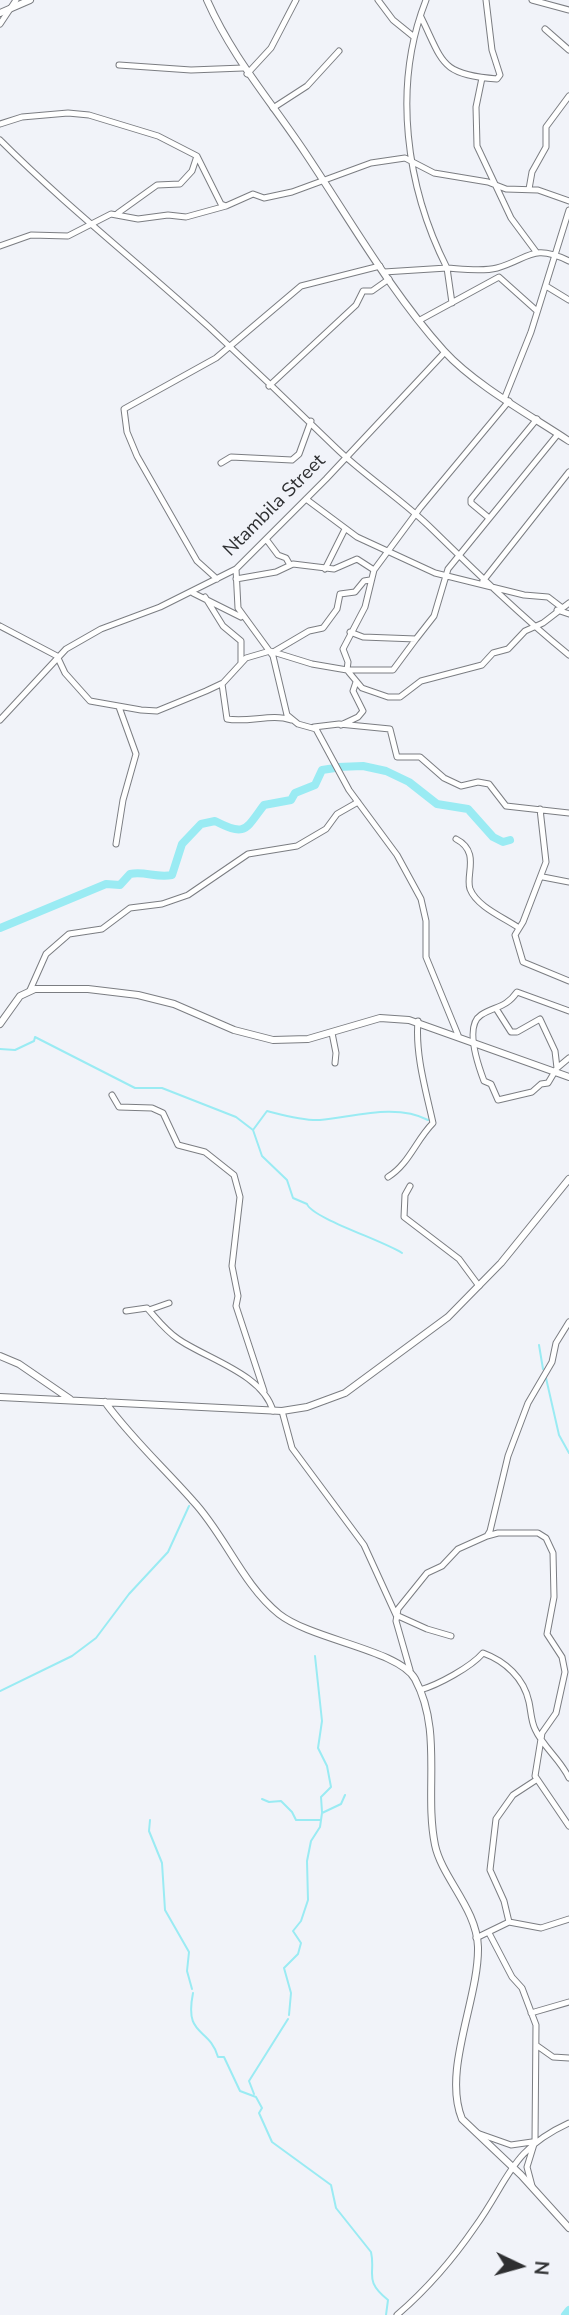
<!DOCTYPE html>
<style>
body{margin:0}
#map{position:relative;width:569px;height:2315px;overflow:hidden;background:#f1f3f9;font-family:"Nunito Sans",sans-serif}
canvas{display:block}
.north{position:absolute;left:485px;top:2231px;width:70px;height:70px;-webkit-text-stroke:5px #f1f3f9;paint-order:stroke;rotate:95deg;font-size:19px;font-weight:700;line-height:28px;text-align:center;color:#2e2f31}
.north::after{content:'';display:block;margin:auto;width:24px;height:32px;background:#2e2f31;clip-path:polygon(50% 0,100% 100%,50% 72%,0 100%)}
</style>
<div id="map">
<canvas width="569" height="2315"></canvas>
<div class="north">N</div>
</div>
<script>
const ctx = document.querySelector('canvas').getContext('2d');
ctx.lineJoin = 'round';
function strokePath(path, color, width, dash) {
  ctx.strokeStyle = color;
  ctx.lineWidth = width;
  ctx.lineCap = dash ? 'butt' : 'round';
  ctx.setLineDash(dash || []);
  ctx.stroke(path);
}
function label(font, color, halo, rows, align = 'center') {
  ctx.font = font + ' "Nunito Sans",sans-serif';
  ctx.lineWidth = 5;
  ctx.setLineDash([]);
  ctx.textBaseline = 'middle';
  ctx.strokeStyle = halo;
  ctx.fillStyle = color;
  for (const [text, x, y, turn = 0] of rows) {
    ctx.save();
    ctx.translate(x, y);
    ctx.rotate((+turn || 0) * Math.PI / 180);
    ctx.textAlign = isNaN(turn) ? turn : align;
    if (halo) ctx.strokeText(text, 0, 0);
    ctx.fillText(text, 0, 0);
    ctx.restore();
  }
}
strokePath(new Path2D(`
 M 0,1049 L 15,1050 L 34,1041 L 35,1037 L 135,1088 L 162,1088 L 236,1117 L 253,1130 L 262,1156 L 287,1180 L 293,1198 L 307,1204 C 312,1218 384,1241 402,1253
 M 253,1130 L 267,1111 C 283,1115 303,1121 320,1120 C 353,1117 396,1103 428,1120
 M 539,1345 L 543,1369
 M 546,1378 L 559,1435 L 569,1453
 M 315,1656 L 322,1721 L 318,1748 L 327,1766 L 331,1787 L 321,1797 L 322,1812
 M 0,1691 L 72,1656 L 96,1638 L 129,1594 L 168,1552 L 189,1506
 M 262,1799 L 269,1802 L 281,1801 L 292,1812 L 296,1820 L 320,1820
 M 150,1820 L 149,1831 L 162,1863 L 165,1910 L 189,1952 L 187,1971 L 192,1989
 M 193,1993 C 184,2038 209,2026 218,2057 L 224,2057 L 240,2091 L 256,2097 L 262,2108 L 259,2113 L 272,2142 L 331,2185 L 336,2208 L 371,2252 C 376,2274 363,2280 388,2300 L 386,2315
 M 289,2015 L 291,1993 L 284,1968 L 298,1954 L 301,1943 L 293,1931 L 301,1921 L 308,1900 L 307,1861 L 311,1841 L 320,1827 L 322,1813 L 341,1804 L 345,1795
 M 254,2094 L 249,2081 L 288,2019`), '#9aebf3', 2);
strokePath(new Path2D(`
 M 338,767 L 363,766 L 386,771 L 409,782 L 437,804 L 468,809 L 493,837 L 503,842 L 510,840
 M 0,928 L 106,884 L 120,885 L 130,874 C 145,871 156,878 172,875 L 182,844 L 201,824 L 215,821 C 246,837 245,830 264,805 L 291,800 L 295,793 L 315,785 L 322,770 L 335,768
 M 565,2315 L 569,2310`), '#9aebf3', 8);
const minor = new Path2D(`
 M 378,0 L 393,20 L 414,37
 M 426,0 C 392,86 406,187 447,268 C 462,269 482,272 497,268 C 529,259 532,243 569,261
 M 532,0 L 569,10
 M 421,17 C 444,64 440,74 497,79 L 500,75 L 492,50 L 486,0
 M 0,24 L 16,0
 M 545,29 L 569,50
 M 119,65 L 191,70 L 243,68
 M 247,74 L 271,48 L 296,0
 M 482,78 L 476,107 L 477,146 L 511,218 L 537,253
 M 273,108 L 307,86 L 339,51
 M 0,124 L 22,117 L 68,113 L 89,115 L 158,136 L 197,156 L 221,204 L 226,206
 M 0,140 C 66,206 140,264 209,327 C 252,367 294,407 336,448 C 366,477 403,500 433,530 C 477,573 521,616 569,655
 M 529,189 L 532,172 L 546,147 L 546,127 L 569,96
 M 118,213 L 157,185 L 180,184 L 192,171 L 197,156
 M 0,246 L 31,235 L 68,236 L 111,214 L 138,219 L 168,215 L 186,217 L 226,206 L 253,194 L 264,198 L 292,192 L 371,163 L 405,158 L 434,173 L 488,182 L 506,189 L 538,190 L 569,201
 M 384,272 L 447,268 L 452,303
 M 546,286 L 569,300
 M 420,320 L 499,277 L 537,311
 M 269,386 L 356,305 L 363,291 L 372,291 L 389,279
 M 505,397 L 531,332 L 569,210
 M 221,463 L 231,457 L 292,460 L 299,454 L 311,421
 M 306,499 L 357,537 L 435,573 L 524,595 L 548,597 L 561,607
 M 489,518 L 471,503 L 471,499 L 537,419
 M 266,539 L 278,555 L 286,558 L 290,565
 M 236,569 L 238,608 L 273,656 L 287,715 L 298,724 L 316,729 L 349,790 L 397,855 L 421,899 L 426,921 L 426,957 L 458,1035
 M 325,569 L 345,529
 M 217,579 L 197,561 L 137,456 L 127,432 L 124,409 L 216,358 L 301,286 L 380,266
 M 236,579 L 276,572 L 293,564 L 334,569 L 357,559 L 374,570
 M 483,581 L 569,472
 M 193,593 L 241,617
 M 205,597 L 223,626 L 241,641 L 241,663
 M 557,610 L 569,614
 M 0,626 L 57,656 L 65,673 L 90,701 L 141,710 L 157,711 L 206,691 L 223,683 L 246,658 L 270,651 L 312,664 L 347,670 L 362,688 L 388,697 L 400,697 L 421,681 L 482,665 L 493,653 L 508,649 L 525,631 L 543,623 L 569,603
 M 350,632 L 363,637 L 416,639 L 434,616 L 448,569 L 558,434
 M 275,651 L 309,631 L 323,628 L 337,609 L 340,594 L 355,592 L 364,581 L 370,580
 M 347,670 L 348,662 L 343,649 L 365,607 L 374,570 L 420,508 L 509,401
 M 348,670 L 393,670 L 416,639
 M 222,684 L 227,719 C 249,723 272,713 291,720
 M 0,720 L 66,649 L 101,629 L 160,607 L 236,569 L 326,479 L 445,352
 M 341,725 L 358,717 L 363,711 L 353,691 L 356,682
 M 314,727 L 339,724 L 390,729 L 397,757 L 420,757 L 444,778 L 461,786 L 478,782 L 489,784 L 506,806 L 569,813
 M 540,809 L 546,862 L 523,922 L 515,935 L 523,962 L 569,981
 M 456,839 C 481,852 465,875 470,889 C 477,907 505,918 519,928
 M 116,844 L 123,800 L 136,754 L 119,707
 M 543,877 L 569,882
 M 30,990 L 46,954 L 69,934 L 102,929 L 130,908 L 162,904 L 188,895 L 248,854 L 297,846 L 326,829 L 337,814 L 358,802
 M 497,1010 L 511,1032 L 517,1032 L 540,1019 L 555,1051 L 557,1068
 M 569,1011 L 517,992 C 506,1008 495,1006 481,1015 C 464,1026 478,1065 484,1081 L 491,1084 L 498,1100 L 532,1092 L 541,1084 L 548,1083 L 557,1068 L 569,1058
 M 332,1033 L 336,1053 L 335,1063
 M 112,1095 L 119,1107 L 152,1108 L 163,1113 L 178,1145 L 205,1152 L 234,1175 L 240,1197 L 232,1266 L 238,1296 L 236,1306 L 264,1391
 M 388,1177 C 409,1164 416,1140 433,1123 C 426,1091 415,1054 418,1021
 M 410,1186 L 405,1195 L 404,1217 L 459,1259 L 479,1286
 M 149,1310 L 169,1303
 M 126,1311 L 147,1308 C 157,1319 165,1330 178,1339 C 207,1359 263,1374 273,1411
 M 282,1411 L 292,1448 L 364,1545 L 396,1615 L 427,1629 L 451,1636
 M 487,1536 L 498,1533 L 538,1533 L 546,1538 L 553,1553 L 554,1597 L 547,1634 L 562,1657 L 565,1672 L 556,1713 L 542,1733 L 535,1776 L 569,1826
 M 410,1670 L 396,1621 L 398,1609 L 427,1573 L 442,1566 L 458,1549 L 487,1536 L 490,1531 L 508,1456 L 528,1403 L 552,1362 L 556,1343 L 569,1322
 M 420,1690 C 438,1685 471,1667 483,1653 C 505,1661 524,1678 529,1702 C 531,1711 531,1721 535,1729 C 543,1747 560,1759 569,1778
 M 509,1922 L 504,1901 L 490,1870 L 496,1819 L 513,1795 L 536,1780
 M 489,1933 L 512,1977 L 522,1988 L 536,2025 L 535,2141 L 527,2167 L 532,2186
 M 476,1938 L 509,1922 L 541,1928 L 569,1919
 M 531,2013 L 569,2002
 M 536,2045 L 553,2057 L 569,2058
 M 477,2133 L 511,2145 L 532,2142
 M 397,2315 C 426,2290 453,2259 475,2227 C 509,2180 510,2150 569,2123`);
const tertiary = new Path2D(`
 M 207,0 C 232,57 270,100 304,151 C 349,218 390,291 444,351 C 475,385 530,415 569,441
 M 0,13 L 30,0
 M 0,1024 L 20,996 L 35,989 L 88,989 L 138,995 L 174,1004 L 234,1030 L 273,1040 L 308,1039 L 380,1018 L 409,1020 L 569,1077
 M 0,1356 L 19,1364 L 70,1399
 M 0,1397 L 282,1411 L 307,1407 L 345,1393 L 448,1317 L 501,1263 L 569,1179
 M 105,1402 C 131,1438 164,1468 193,1501 C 225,1535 242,1584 279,1614 C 312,1640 399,1650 415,1679 C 443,1731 424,1791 435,1845 C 442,1878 477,1909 478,1947 C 479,1999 442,2070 462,2119 L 521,2175 L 569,2228`);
strokePath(minor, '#7b7d82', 7);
strokePath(tertiary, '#7b7d82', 8);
strokePath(minor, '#fff', 5);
strokePath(tertiary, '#fff', 6);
label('19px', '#2e2f31', '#f1f3f9', [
 ["Ntambila Street",275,506,-45]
]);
</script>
